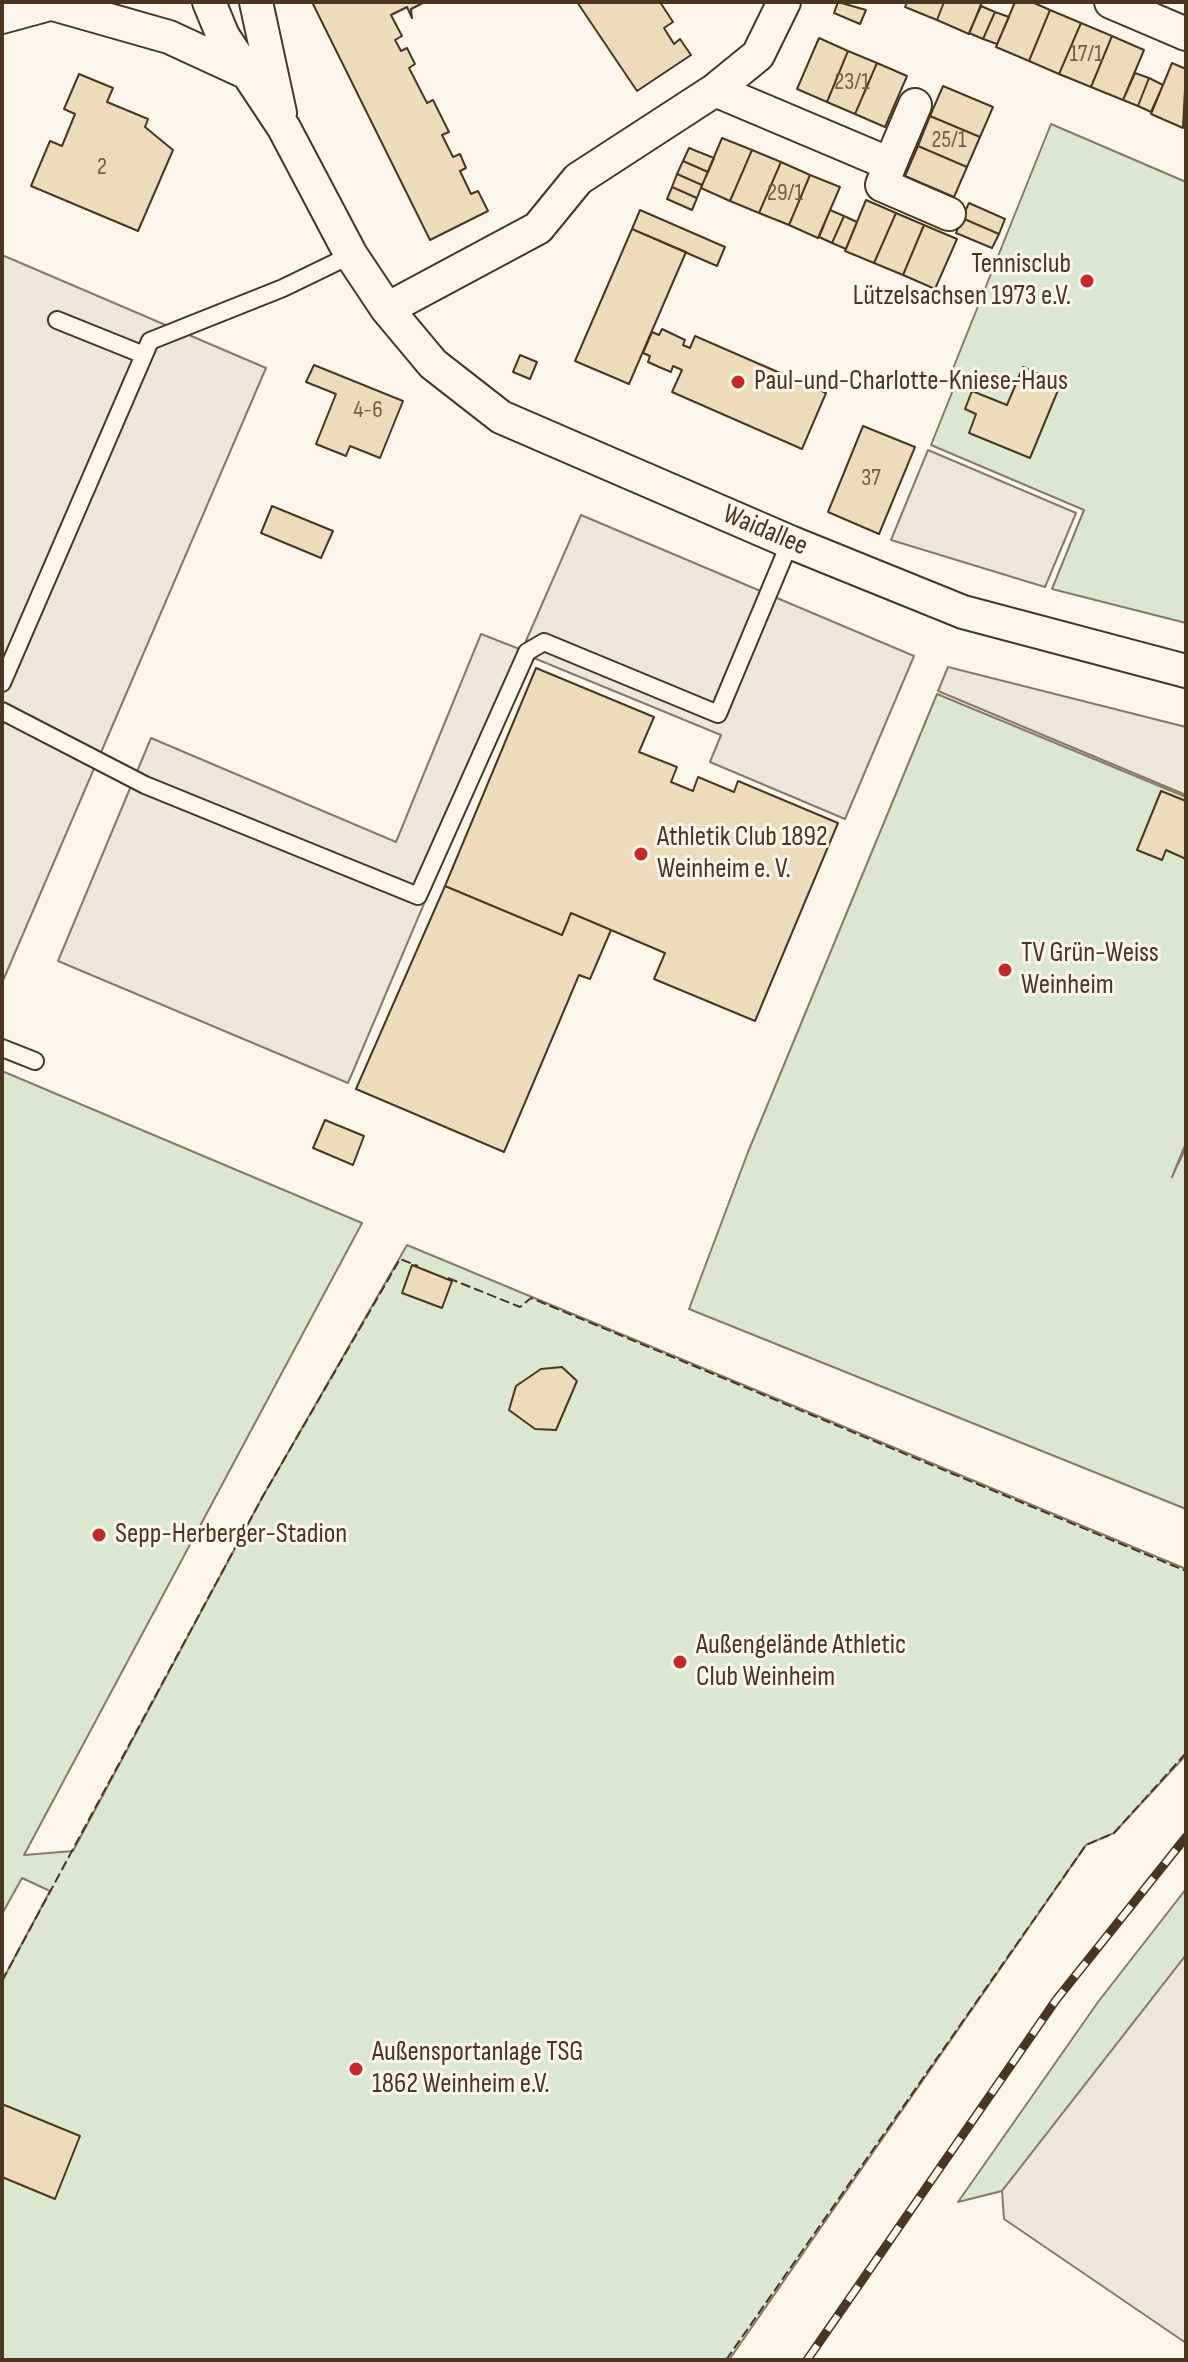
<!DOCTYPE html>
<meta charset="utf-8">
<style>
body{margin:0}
#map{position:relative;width:1188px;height:2362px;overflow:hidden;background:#fbf6e9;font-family:"Sofia Sans Condensed",sans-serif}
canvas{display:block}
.frame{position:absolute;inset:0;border:4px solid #4a3520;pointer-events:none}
</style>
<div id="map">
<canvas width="1188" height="2362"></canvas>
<div class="frame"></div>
</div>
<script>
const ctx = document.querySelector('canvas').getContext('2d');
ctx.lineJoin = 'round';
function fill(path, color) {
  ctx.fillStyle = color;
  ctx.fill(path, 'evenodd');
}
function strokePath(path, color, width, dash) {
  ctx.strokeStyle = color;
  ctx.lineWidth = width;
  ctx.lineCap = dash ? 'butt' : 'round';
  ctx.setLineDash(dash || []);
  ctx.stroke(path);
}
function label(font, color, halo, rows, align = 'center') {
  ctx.font = font + ' "Sofia Sans Condensed",sans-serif';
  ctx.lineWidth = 6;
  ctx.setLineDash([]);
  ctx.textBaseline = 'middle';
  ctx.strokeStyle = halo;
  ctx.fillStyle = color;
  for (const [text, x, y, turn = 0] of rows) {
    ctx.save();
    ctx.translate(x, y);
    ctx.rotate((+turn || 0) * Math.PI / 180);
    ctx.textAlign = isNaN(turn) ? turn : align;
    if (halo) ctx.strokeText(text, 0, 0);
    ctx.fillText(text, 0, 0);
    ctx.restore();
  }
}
const green = new Path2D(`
 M 1051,124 L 1186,182 L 1186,623 L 1052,589 L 1084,510 L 931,445 L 955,385 L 948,381 Z
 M 937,694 L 1186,797 L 1186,1143 L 1172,1177 L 1186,1147 L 1186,1509 L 689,1309 L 748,1152 Z
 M 2,1071 L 362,1223 L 24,1855 L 73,1851 L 263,1496 L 407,1245 L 1186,1569 L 1186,1755 L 1114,1833 L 1086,1845 L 729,2360 L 2,2360 L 2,1981 L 50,1891 L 22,1878 L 2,1914 Z
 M 1186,1889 L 1186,1955 L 1002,2191 L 958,2202 L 1098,2002 Z`);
fill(green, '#dce7d0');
strokePath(green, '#887966', 2);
const parking = new Path2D(`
 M 2,255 L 266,368 L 2,983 Z
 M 928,450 L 1076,513 L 1045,587 L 891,540 Z
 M 581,515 L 914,656 L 845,819 L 710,762 L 721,735 L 529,656 L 348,1083 L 58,961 L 151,738 L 396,842 L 481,634 L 522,650 Z
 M 948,667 L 1186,727 L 1186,795 L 938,691 Z
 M 1186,1955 L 1186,2343 L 1004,2219 L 1002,2191 Z`);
fill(parking, '#ede7d9');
strokePath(parking, '#887966', 2);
const building = new Path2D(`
 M 312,2 L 425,2 L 411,9 L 412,18 L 407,7 L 391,15 L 402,36 L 395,40 L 401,51 L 407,48 L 415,64 L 409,68 L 427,103 L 433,100 L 449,132 L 442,135 L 453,157 L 460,154 L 466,168 L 460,171 L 471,194 L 478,191 L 488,211 L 430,240 Z
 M 577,2 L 660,2 L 673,22 L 664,28 L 674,44 L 680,39 L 691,55 L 637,91 Z
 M 838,2 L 866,10 L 860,24 L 834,13 Z
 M 907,2 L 944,2 L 937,20 L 905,7 Z
 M 944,2 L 982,2 L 969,34 L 937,20 Z
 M 1015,2 L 1032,2 L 1050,10 L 1029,61 L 996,47 Z
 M 981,6 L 995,12 L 983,39 L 969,33 Z
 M 1050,10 L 1081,23 L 1059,74 L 1029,61 Z
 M 995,12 L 1009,17 L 997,44 L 983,39 Z
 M 1081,23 L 1112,36 L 1091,87 L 1059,74 Z
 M 1112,36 L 1144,50 L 1123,100 L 1091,87 Z
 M 819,38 L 848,51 L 827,102 L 797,89 Z
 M 848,51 L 877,63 L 855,114 L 827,102 Z
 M 877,63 L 907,76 L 885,127 L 855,114 Z
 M 1172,63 L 1186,69 L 1183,128 L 1151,114 Z
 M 1135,73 L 1149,78 L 1138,106 L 1123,100 Z
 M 79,74 L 113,88 L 107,102 L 148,119 L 145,127 L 173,150 L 138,231 L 31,186 L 50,141 L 62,146 L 75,114 L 64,109 Z
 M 1149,78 L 1163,85 L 1151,112 L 1138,106 Z
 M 943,86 L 993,107 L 980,137 L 930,116 Z
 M 930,116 L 980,137 L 967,167 L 918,146 Z
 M 722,138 L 752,150 L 730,201 L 701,188 Z
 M 918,146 L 967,167 L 954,197 L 905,176 Z
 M 689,148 L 714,158 L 708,172 L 683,161 Z
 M 752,150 L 781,162 L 759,213 L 730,201 Z
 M 683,161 L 708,172 L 702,185 L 677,174 Z
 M 781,162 L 810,175 L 789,225 L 759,213 Z
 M 677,174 L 702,185 L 697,198 L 672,187 Z
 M 810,175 L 840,187 L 818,238 L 789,225 Z
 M 672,187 L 697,198 L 692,210 L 667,199 Z
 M 866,200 L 896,213 L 874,263 L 845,251 Z
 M 969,203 L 1005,219 L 999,234 L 962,218 Z
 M 640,210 L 725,247 L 717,266 L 632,229 Z
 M 830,210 L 844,216 L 832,243 L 819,237 Z
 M 896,213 L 924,225 L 903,275 L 874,263 Z
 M 844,216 L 857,222 L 846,249 L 832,243 Z
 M 962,218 L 999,234 L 992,248 L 956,233 Z
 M 924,225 L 957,239 L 935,289 L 903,275 Z
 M 632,229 L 686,252 L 629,384 L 575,361 Z
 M 662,329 L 685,340 L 683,345 L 690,348 L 695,336 L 826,393 L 802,449 L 672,392 L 682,370 L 673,366 L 671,372 L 659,367 L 648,362 L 650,356 L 643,353 L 652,332 L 659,335 Z
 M 520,355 L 537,362 L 530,379 L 513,372 Z
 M 314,365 L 403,401 L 380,458 L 350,446 L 346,456 L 316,444 L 336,394 L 306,382 Z
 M 1023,367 L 1061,383 L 1030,458 L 969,433 L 976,414 L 965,409 L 972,391 L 1007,405 Z
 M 863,426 L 915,447 L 879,534 L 828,512 Z
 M 272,506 L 333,531 L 321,558 L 261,533 Z
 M 536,668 L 654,717 L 639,752 L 677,767 L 671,782 L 693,791 L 698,777 L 734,792 L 738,781 L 838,823 L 755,1021 L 654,979 L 665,953 L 571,913 L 562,935 L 445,886 Z
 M 1161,791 L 1186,801 L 1186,859 L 1166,850 L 1162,860 L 1137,850 Z
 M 445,886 L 562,935 L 571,913 L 611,930 L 590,979 L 579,975 L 504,1152 L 356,1089 Z
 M 325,1120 L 364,1136 L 353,1165 L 313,1148 Z
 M 412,1265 L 452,1281 L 442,1308 L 402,1293 Z
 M 562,1367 L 577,1381 L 556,1430 L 535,1429 L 509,1410 L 516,1386 L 541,1369 Z
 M 2,2104 L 80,2136 L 55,2199 L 2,2177 Z`);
fill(building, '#ecdcbc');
strokePath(building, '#4a3520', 2);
const lane = new Path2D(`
 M 57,320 L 144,355 L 150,341 L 283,288 L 351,255
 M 2,683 L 144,355
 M 2,711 L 145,785 L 418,896 L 527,652 L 544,642 L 718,714 L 790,542
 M 2,1048 L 35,1061`);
const street = new Path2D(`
 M 209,2 L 223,36 L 284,128 L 351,255 L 387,309 L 433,364 L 501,417 L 790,542 L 963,612 L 1186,671
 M 256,2 L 280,113
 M 1111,2 L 1186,34
 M 53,4 L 169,37 L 245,72
 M 2,17 L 57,2
 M 715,90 L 890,164 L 882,185 L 949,214
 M 890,164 L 915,105
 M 387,309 L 538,228 L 578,179 L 715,90 L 758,55 L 784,2`);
strokePath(lane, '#4a3520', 20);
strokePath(street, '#4a3520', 36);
strokePath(lane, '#fbf6e9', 16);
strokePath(street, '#fbf6e9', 32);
const rail = new Path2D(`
 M 807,2360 L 1056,2000 L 1186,1837`);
strokePath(rail, '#4a3520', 9);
strokePath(rail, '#fbf6e9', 6, [18]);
strokePath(new Path2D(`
 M 448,1278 L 520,1307 L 531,1298 L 1186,1571
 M 2,1981 L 263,1496 L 400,1259 L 418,1266
 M 726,2360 L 1086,1845 L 1114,1833 L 1186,1753`), '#4a3520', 2, [10, 4]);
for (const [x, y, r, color] of [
 [1087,281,8,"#c62828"],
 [738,382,8,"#c62828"],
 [641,854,8,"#c62828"],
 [1005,970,8,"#c62828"],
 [99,1535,8,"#c62828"],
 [680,1662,8,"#c62828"],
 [356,2069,8,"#c62828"]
]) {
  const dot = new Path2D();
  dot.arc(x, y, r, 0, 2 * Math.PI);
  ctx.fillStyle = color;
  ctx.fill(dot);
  strokePath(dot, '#fbf6e9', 3);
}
label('24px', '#725f47', null, [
 ["17/1",1086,55],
 ["23/1",852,83],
 ["25/1",949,141],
 ["2",102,168],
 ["29/1",785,194],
 ["4-6",368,411],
 ["37",871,479]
]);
label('28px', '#4a3520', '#fbf6e9', [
 ["Tennisclub",1071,265,"right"],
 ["Lützelsachsen 1973 e.V.",1071,297,"right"],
 ["Paul-und-Charlotte-Kniese-Haus",754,382],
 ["Athletik Club 1892",657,838],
 ["Weinheim e. V.",657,870],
 ["TV Grün-Weiss",1021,954],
 ["Weinheim",1021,986],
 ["Sepp-Herberger-Stadion",115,1535],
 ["Außengelände Athletic",696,1646],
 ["Club Weinheim",696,1678],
 ["Außensportanlage TSG",372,2053],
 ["1862 Weinheim e.V.",372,2085]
], 'left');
label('28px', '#4a3520', '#fbf6e9', [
 ["Waidallee",765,531,23]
]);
</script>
